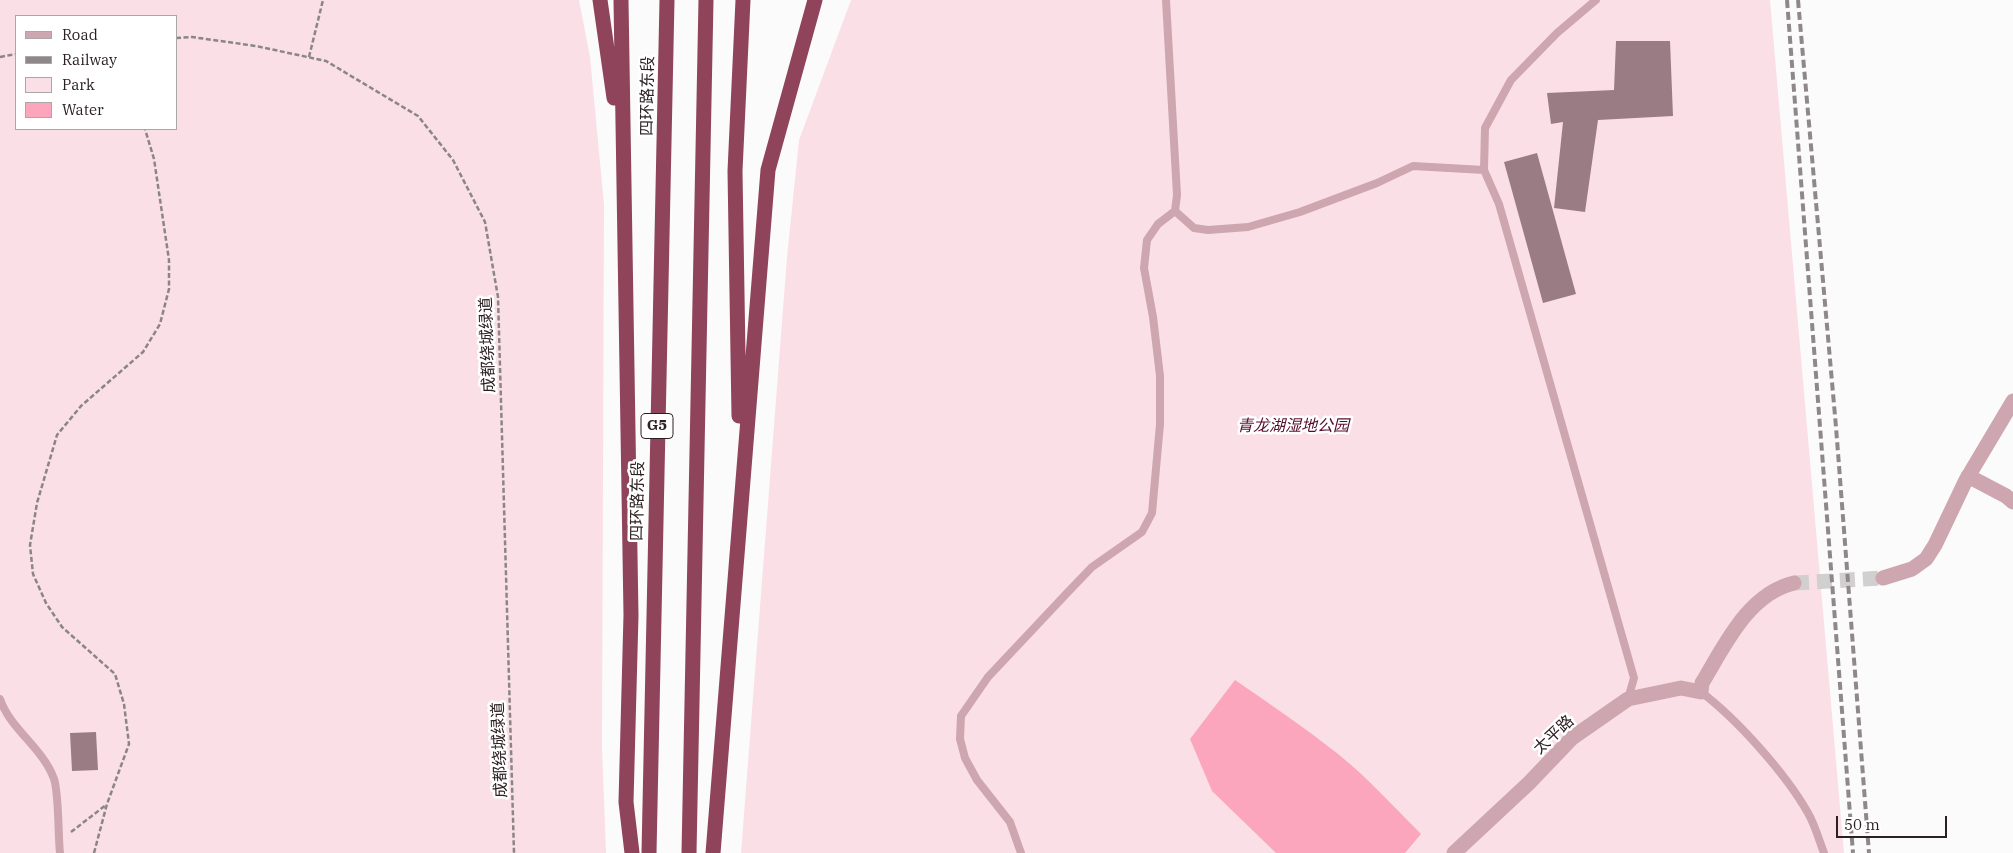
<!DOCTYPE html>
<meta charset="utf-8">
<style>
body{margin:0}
#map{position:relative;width:2013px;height:853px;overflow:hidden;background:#fbfbfb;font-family:"IBM Plex Serif",serif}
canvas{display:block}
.legend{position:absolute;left:15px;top:15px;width:162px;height:115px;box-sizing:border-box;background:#fff;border:1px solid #aba6a7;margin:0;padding:6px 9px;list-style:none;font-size:15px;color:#2c2023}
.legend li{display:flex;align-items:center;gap:10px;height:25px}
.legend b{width:25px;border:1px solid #aba6a7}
.scale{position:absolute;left:1836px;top:816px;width:111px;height:22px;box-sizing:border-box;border:2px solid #2c2023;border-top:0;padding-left:6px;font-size:15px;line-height:18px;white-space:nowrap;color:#2c2023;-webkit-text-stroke:4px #fff;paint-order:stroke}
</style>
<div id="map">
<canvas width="2013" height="853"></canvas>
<ul class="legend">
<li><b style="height:6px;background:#cda6af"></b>Road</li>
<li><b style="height:6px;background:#8f888a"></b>Railway</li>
<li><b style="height:14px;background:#fae0e6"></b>Park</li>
<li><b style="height:14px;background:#fba6bd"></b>Water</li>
</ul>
<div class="scale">50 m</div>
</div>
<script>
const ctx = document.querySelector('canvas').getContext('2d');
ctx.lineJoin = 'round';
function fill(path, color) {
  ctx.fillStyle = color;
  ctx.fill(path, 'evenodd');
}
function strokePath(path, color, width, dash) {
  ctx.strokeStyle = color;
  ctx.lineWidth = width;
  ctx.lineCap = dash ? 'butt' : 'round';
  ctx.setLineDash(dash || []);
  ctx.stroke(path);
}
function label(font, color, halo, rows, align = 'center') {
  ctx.font = font + ' "IBM Plex Serif","Noto Sans SC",serif';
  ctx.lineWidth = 5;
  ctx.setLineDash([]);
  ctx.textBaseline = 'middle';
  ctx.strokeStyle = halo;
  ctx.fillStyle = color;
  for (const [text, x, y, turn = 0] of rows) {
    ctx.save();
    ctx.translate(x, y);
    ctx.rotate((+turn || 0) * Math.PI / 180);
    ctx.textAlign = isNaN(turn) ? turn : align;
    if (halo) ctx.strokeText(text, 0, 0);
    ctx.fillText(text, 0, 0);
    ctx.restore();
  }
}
fill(new Path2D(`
 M 0,0 L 579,0 L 590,57 L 604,204 L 602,747 L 606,853 L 0,853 ZM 16,16 L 176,16 L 176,129 L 16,129 Z
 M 851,0 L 1770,0 L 1844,853 L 741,853 L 787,257 L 799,140 Z`), '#fae0e6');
fill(new Path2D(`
 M 1235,680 C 1270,704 1305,728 1338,754 C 1368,778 1394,807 1421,834 L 1405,853 L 1276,853 L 1212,791 L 1190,739 Z`), '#fba6bd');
fill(new Path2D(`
 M 1616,41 L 1670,41 L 1673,116 L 1598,120 L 1585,212 L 1554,208 L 1563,122 L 1551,124 L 1547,93 L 1614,90 Z
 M 1537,153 L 1576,294 L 1543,303 L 1504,162 Z
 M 96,732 L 98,770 L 72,771 L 70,733 Z`), '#9a7d84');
strokePath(new Path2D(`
 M 1794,583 L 1883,578`), '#d2cfd0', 15, [15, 8]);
strokePath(new Path2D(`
 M 176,38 L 192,37 L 256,46 L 326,61 L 418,116 L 453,160 L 485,222 L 498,297 L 514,853
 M 0,57 L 16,54
 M 309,57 L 323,0
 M 71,832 L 106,805
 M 94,853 L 107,804 L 129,744 L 124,704 L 115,674 L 62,627 L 46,603 L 33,574 L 30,545 L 37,503 L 57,435 L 81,406 L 143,352 L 160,324 L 169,289 L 169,260 L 154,159 L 145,129`), '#8b8587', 2.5, [5, 2.5]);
strokePath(new Path2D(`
 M 1484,170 L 1485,128 L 1511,80 L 1557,33 L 1596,0
 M 1175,211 L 1194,228 L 1208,230 L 1248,227 L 1300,212 L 1377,183 L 1413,166 L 1484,170 L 1499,204 L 1634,678 L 1628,699
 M 1701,692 C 1737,719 1786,774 1808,813 C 1815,825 1819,840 1824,853
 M 0,699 C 10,729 43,748 54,779 C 59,793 58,836 60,853
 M 1021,853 L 1010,822 L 977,780 L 965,758 L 960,739 L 961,716 L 988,677 L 1068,592 L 1092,567 L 1142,532 L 1152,513 L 1160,424 L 1160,376 L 1153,317 L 1144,268 L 1147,240 L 1158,224 L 1175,211 L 1177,195 L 1166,0`), '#cda6af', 8);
strokePath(new Path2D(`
 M 1968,476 L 2006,496 L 2013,502
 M 1883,578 L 1912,569 L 1926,559 L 1935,545 L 1966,480 L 2013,401
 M 1454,853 L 1529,783 L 1572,738 L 1628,699 L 1681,688 L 1701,692 L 1702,683 C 1725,645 1748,594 1794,583`), '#cda6af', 15);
strokePath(new Path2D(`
 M 600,0 L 614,98
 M 621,0 L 631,615 L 626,802 L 632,853
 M 739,416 L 735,171 L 743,0
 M 649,853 L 667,0
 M 689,853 L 706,0
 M 713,853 L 768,170 L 815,0`), '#8f445b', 15);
strokePath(new Path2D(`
 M 1787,0 L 1853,853
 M 1798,0 L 1836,427 L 1869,853`), '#8f888a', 4, [8, 4]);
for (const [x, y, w] of [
 [657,426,32]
]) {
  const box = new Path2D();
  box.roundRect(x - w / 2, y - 12.5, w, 25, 4);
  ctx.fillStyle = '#fff';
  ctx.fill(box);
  strokePath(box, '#2c2023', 1);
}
label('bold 15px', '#2c2023', null, [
 ["G5",657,426]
]);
label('16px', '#2c2023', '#fff', [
 ["四环路东段",648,96,-89],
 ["成都绕城绿道",488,345,-92],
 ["四环路东段",638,501,-89],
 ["太平路",1554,735,-43],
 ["成都绕城绿道",500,750,-92]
]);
label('italic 16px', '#550b29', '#fff', [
 ["青龙湖湿地公园",1293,426]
]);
</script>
